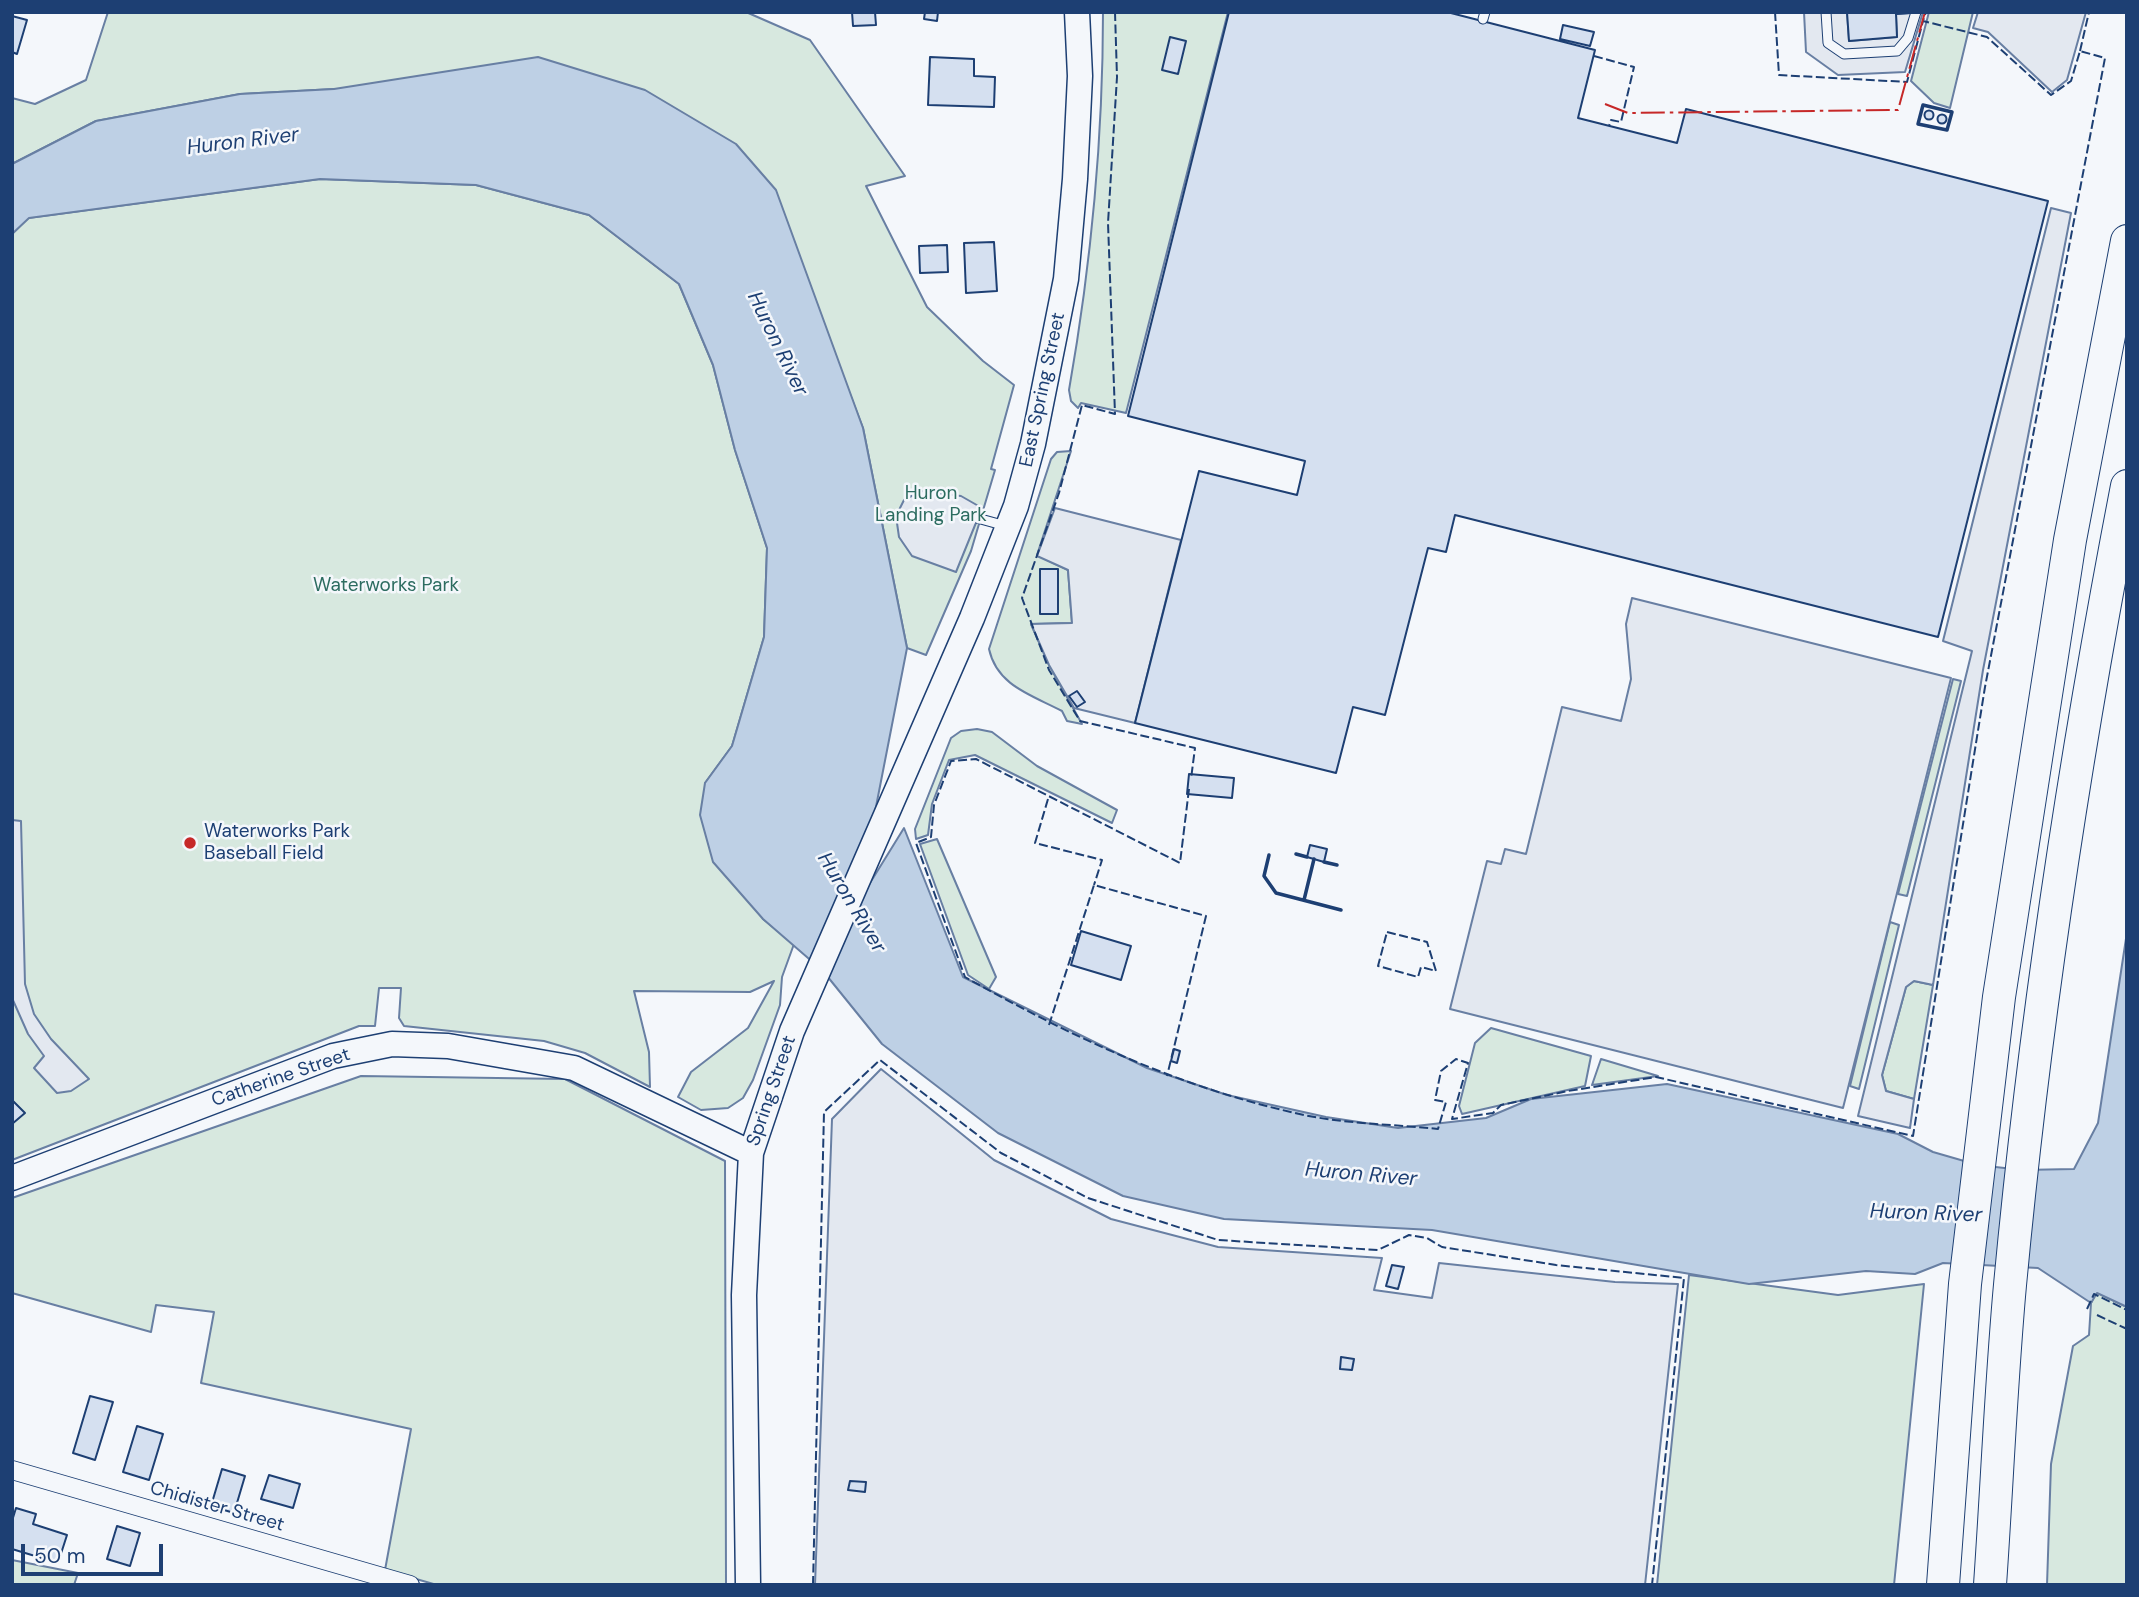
<!DOCTYPE html>
<style>
body{margin:0}
#map{position:relative;width:2139px;height:1597px;overflow:hidden;background:#f4f7fb;font-family:"DM Sans",sans-serif}
canvas{display:block}
.frame{position:absolute;inset:0;border:14px solid #1d3f73;pointer-events:none}
.scale{position:absolute;left:21px;top:1544px;width:142px;height:32px;box-sizing:border-box;border:4px solid #1d3f73;border-top:0;padding-left:9px;font-size:21px;line-height:24px;white-space:nowrap;color:#1d3f73;-webkit-text-stroke:5px #f4f7fb;paint-order:stroke}
</style>
<div id="map">
<canvas width="2139" height="1597"></canvas>
<div class="frame"></div>
<div class="scale">50 m</div>
</div>
<script>
const ctx = document.querySelector('canvas').getContext('2d');
ctx.lineJoin = 'round';
function fill(path, color) {
  ctx.fillStyle = color;
  ctx.fill(path, 'evenodd');
}
function strokePath(path, color, width, dash) {
  ctx.strokeStyle = color;
  ctx.lineWidth = width;
  ctx.lineCap = dash ? 'butt' : 'round';
  ctx.setLineDash(dash || []);
  ctx.stroke(path);
}
function label(font, color, halo, rows, align = 'center') {
  ctx.font = font + ' "DM Sans",sans-serif';
  ctx.lineWidth = 5;
  ctx.setLineDash([]);
  ctx.textBaseline = 'middle';
  ctx.strokeStyle = halo;
  ctx.fillStyle = color;
  for (const [text, x, y, turn = 0] of rows) {
    ctx.save();
    ctx.translate(x, y);
    ctx.rotate((+turn || 0) * Math.PI / 180);
    ctx.textAlign = isNaN(turn) ? turn : align;
    if (halo) ctx.strokeText(text, 0, 0);
    ctx.fillText(text, 0, 0);
    ctx.restore();
  }
}
const green = new Path2D(`
 M 108,12 L 746,12 L 810,40 L 905,176 L 866,186 L 927,307 L 983,361 L 1014,385 L 991,469 L 995,470 L 971,551 L 926,655 L 907,648 L 863,428 L 818,311 L 334,89 L 240,94 L 96,121 L 12,164 L 12,98 L 35,104 L 86,80 Z
 M 1103,12 L 1228,12 L 1126,413 L 1081,403 L 1078,408 L 1071,401 L 1069,390 C 1091,265 1103,139 1103,12 Z
 M 1929,12 L 1973,12 L 1950,108 L 1934,103 L 1911,81 Z
 M 320,179 L 476,185 L 589,215 L 679,284 L 713,365 L 735,450 L 767,548 L 764,637 L 732,746 L 705,783 L 763,919 L 794,944 L 782,977 L 780,1005 L 753,1080 L 743,1098 L 728,1108 L 701,1110 L 678,1097 L 691,1072 L 748,1028 L 774,981 L 750,992 L 634,991 L 649,1052 L 650,1087 L 585,1053 L 544,1041 L 404,1026 L 399,1018 L 401,988 L 379,988 L 375,1026 L 359,1026 L 12,1160 L 12,234 L 28,218 Z
 M 1071,451 L 1037,555 L 1068,570 L 1072,623 L 1031,624 L 1049,665 L 1082,724 L 1067,721 L 1062,711 C 1032,695 997,686 989,649 L 1051,459 L 1057,452 Z
 M 1953,679 L 1961,681 L 1907,896 L 1898,894 Z
 M 977,729 L 992,732 L 1037,766 L 1117,810 L 1112,823 L 975,755 L 949,760 L 932,804 L 928,835 L 916,839 L 915,829 L 951,738 L 961,731 Z
 M 937,839 L 996,977 L 989,989 L 968,975 L 920,844 Z
 M 1890,922 L 1899,925 L 1859,1089 L 1850,1086 Z
 M 1914,981 L 1933,985 L 1914,1099 L 1886,1091 L 1882,1075 L 1906,987 Z
 M 1491,1028 L 1591,1056 L 1585,1086 L 1462,1114 L 1459,1106 L 1475,1043 Z
 M 1601,1059 L 1658,1076 L 1592,1085 Z
 M 361,1076 L 565,1079 L 725,1161 L 726,1585 L 437,1585 L 385,1570 L 411,1429 L 201,1383 L 214,1312 L 156,1305 L 151,1332 L 12,1293 L 12,1198 Z
 M 1689,1275 L 1838,1295 L 1924,1284 L 1894,1585 L 1657,1585 Z
 M 2096,1292 L 2127,1307 L 2127,1585 L 2047,1585 L 2051,1464 L 2073,1346 L 2089,1335 L 2091,1303 Z
 M 12,1560 L 78,1573 L 74,1585 L 12,1585 Z`);
fill(green, '#d7e8df');
strokePath(green, '#687fa3', 2);
const parking = new Path2D(`
 M 1804,12 L 1847,12 L 1849,41 L 1897,37 L 1896,14 L 1923,12 L 1905,72 L 1838,75 L 1806,52 Z
 M 1978,12 L 2086,12 L 2067,80 L 2052,92 L 1988,32 L 1973,28 Z
 M 2051,208 L 2071,213 L 1983,670 L 1933,985 L 1914,981 L 1906,987 L 1882,1075 L 1886,1091 L 1914,1099 L 1910,1128 L 1858,1116 L 1972,651 L 1943,641 Z
 M 921,491 L 961,496 L 982,508 L 956,572 L 912,556 L 899,537 L 896,516 L 904,500 Z
 M 1055,508 L 1181,540 L 1135,723 L 1074,708 L 1049,665 L 1031,624 L 1072,623 L 1068,570 L 1037,556 Z
 M 1632,598 L 1951,678 L 1843,1108 L 1450,1009 L 1487,861 L 1501,864 L 1505,849 L 1526,854 L 1562,707 L 1621,721 L 1631,679 L 1626,624 Z
 M 12,820 L 21,821 L 25,984 L 34,1014 L 51,1039 L 89,1079 L 71,1091 L 57,1093 L 34,1068 L 44,1056 L 28,1034 L 12,998 Z
 M 881,1069 L 994,1160 L 1111,1219 L 1218,1247 L 1382,1258 L 1374,1290 L 1432,1298 L 1439,1263 L 1615,1282 L 1678,1284 L 1645,1585 L 815,1585 L 832,1119 Z`);
fill(parking, '#e3e8f0');
strokePath(parking, '#687fa3', 2);
const water = new Path2D(`
 M 538,57 L 645,90 L 736,144 L 776,190 L 863,428 L 907,648 L 857,904 L 904,828 L 963,977 L 1147,1068 L 1227,1095 L 1326,1117 L 1398,1128 L 1486,1118 L 1531,1099 L 1667,1084 L 1898,1134 L 1933,1152 L 1978,1165 L 2022,1170 L 2074,1169 L 2098,1123 L 2127,932 L 2127,1307 L 2097,1293 L 2091,1303 L 2038,1268 L 1943,1263 L 1915,1274 L 1866,1271 L 1749,1284 L 1432,1230 L 1224,1219 L 1123,1196 L 998,1133 L 882,1044 L 823,971 L 763,919 L 713,862 L 700,815 L 705,783 L 732,746 L 764,637 L 767,548 L 735,450 L 713,365 L 679,284 L 589,215 L 476,185 L 320,179 L 29,218 L 12,234 L 12,164 L 96,121 L 240,94 L 334,89 Z`);
fill(water, '#bed0e5');
strokePath(water, '#687fa3', 2);
const building = new Path2D(`
 M 852,12 L 875,12 L 876,25 L 853,26 Z
 M 925,12 L 938,12 L 937,21 L 924,19 Z
 M 1229,12 L 1447,12 L 1595,50 L 1578,118 L 1677,143 L 1686,109 L 2048,201 L 1938,637 L 1455,515 L 1446,552 L 1428,548 L 1385,715 L 1353,707 L 1336,773 L 1135,723 L 1199,471 L 1297,495 L 1305,461 L 1128,416 Z
 M 1847,12 L 1910,12 L 1911,13 L 1896,14 L 1897,37 L 1849,41 Z
 M 12,16 L 27,20 L 17,54 L 12,52 Z
 M 1563,25 L 1594,32 L 1590,46 L 1560,39 Z
 M 1170,37 L 1186,41 L 1178,74 L 1162,70 Z
 M 930,57 L 974,59 L 974,76 L 995,77 L 994,107 L 928,105 Z
 M1924.5 115a4.5 4.5 0 1 1 9 0a4.5 4.5 0 1 1-9 0Z
 M1937.5 119a4.5 4.5 0 1 1 9 0a4.5 4.5 0 1 1-9 0Z
 M 994,242 L 997,291 L 966,293 L 964,243 Z
 M 947,245 L 948,272 L 920,273 L 919,246 Z
 M 1040,569 L 1058,569 L 1058,614 L 1040,614 Z
 M 1077,691 L 1085,702 L 1077,707 L 1069,696 Z
 M 1189,774 L 1234,778 L 1232,798 L 1187,794 Z
 M 1310,845 L 1327,849 L 1324,862 L 1307,857 Z
 M 1081,931 L 1131,946 L 1121,980 L 1071,965 Z
 M 1174,1049 L 1180,1051 L 1177,1063 L 1171,1061 Z
 M 12,1100 L 25,1113 L 12,1124 Z
 M 1392,1265 L 1404,1267 L 1398,1289 L 1386,1286 Z
 M 1341,1357 L 1354,1359 L 1352,1370 L 1340,1369 Z
 M 90,1396 L 113,1402 L 95,1460 L 73,1453 Z
 M 137,1426 L 163,1434 L 149,1480 L 123,1472 Z
 M 222,1469 L 245,1476 L 234,1513 L 211,1506 Z
 M 269,1475 L 300,1484 L 293,1508 L 261,1499 Z
 M 850,1481 L 866,1482 L 865,1492 L 848,1490 Z
 M 16,1508 L 36,1514 L 33,1524 L 67,1535 L 58,1563 L 12,1549 L 12,1521 Z
 M 117,1526 L 140,1533 L 130,1566 L 107,1559 Z`);
fill(building, '#d5e0f0');
strokePath(building, '#1d3f73', 2);
const lane = new Path2D(`
 M 1826,12 L 1828,43 L 1844,54 L 1897,51 L 1908,38 L 1916,12
 M 1483,19 L 1485,12
 M 977,518 L 1006,526`);
const street = new Path2D(`
 M 12,1470 L 410,1585`);
const secondary = new Path2D(`
 M 12,1178 L 333,1056 L 392,1044 L 448,1046 L 574,1068 L 751,1153
 M 748,1585 L 744,1295 L 751,1153 L 792,1031 L 972,618 L 1016,506 L 1033,444 L 1066,279 L 1075,179 L 1080,76 L 1077,12`);
const highway = new Path2D(`
 M 1943,1585 L 1965,1284 L 1999,997 L 2070,540 L 2127,241
 M 1990,1585 C 1997,1485 2001,1384 2010,1285 C 2035,1017 2076,750 2127,486`);
strokePath(lane, '#1d3f73', 11);
strokePath(street, '#1d3f73', 20);
strokePath(secondary, '#1d3f73', 27);
strokePath(highway, '#1d3f73', 34);
strokePath(lane, '#f4f7fb', 9);
strokePath(street, '#f4f7fb', 18);
strokePath(secondary, '#f4f7fb', 24);
strokePath(highway, '#f4f7fb', 32);
strokePath(new Path2D(`
 M 1115,12 L 1117,77 L 1108,223 L 1115,414 L 1082,405 L 1059,493 L 1022,598 L 1049,670 L 1080,721 L 1195,748 L 1191,779
 M 1775,12 L 1779,75 L 1907,82 L 1923,21
 M 2080,51 L 2089,12
 M 1594,56 L 1634,67 L 1621,122 L 1611,120 L 1609,126
 M 1189,789 L 1180,863 L 976,759 L 951,761 L 934,805 L 931,837 L 916,843 L 965,977 C 1070,1036 1176,1086 1295,1113 C 1341,1124 1391,1124 1438,1129 L 1446,1102 L 1435,1100 L 1441,1071 L 1456,1059 L 1468,1063 L 1452,1119 L 1493,1113 L 1501,1105 L 1568,1091 L 1656,1077 L 1913,1136 L 1985,687 L 2105,58 L 2080,51 L 2071,81 L 2051,95 L 1987,37 L 1923,21 L 1926,12
 M 1048,799 L 1035,843 L 1102,860 L 1094,885
 M 1387,932 L 1427,942 L 1436,971 L 1421,967 L 1418,977 L 1378,966 Z
 M 1049,1025 L 1094,885 L 1206,916 L 1167,1076
 M 2087,1309 L 2094,1294 L 2127,1310
 M 2097,1315 L 2127,1329
 M 813,1585 L 824,1112 L 880,1060 L 1001,1153 L 1088,1198 L 1218,1240 L 1378,1250 L 1409,1235 L 1427,1238 L 1442,1247 L 1556,1265 L 1684,1278 L 1652,1585`), '#1d3f73', 2, [9, 3.5]);
strokePath(new Path2D(`
 M 1923,105 L 1952,112 L 1947,130 L 1918,124 Z
 M 1296,854 L 1307,857
 M 1269,855 L 1264,876 L 1276,893 L 1341,910
 M 1324,862 L 1337,865
 M 1304,900 L 1314,859`), '#1d3f73', 3.5);
strokePath(new Path2D(`
 M 1605,104 L 1628,113 L 1898,110 L 1925,12`), '#c62828', 2, [24, 5, 3.5, 5]);
for (const [x, y, r, color] of [
 [190,843,7,"#c62828"]
]) {
  const dot = new Path2D();
  dot.arc(x, y, r, 0, 2 * Math.PI);
  ctx.fillStyle = color;
  ctx.fill(dot);
  strokePath(dot, '#f4f7fb', 2.5);
}
label('19px', '#1d3f73', '#f4f7fb', [
 ["East Spring Street",1043,390,-78],
 ["Catherine Street",281,1078,-19],
 ["Spring Street",772,1091,-71],
 ["Chidister Street",217,1507,16]
]);
label('19px', '#2c6c60', '#f4f7fb', [
 ["Huron",931,494],
 ["Landing Park",931,516],
 ["Waterworks Park",386,586]
]);
label('19px', '#1d3f73', '#f4f7fb', [
 ["Waterworks Park",204,832],
 ["Baseball Field",204,854]
], 'left');
label('italic 21px', '#1d3f73', '#f4f7fb', [
 ["Huron River",243,142,-7],
 ["Huron River",777,344,64],
 ["Huron River",851,903,59],
 ["Huron River",1361,1175,5],
 ["Huron River",1926,1214,2]
]);
</script>
